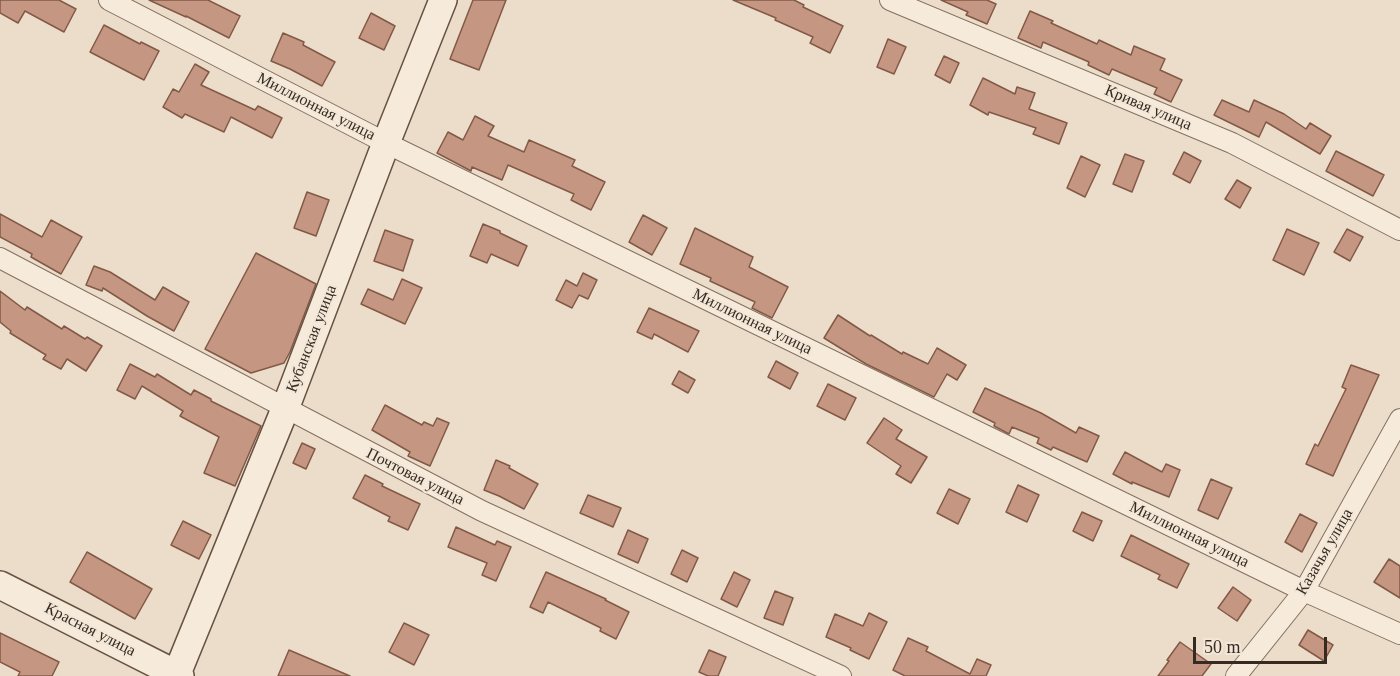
<!DOCTYPE html>
<meta charset="utf-8">
<style>
body{margin:0}
#map{position:relative;width:1400px;height:676px;overflow:hidden;background:#ebddc9;font-family:"Times New Roman",serif}
canvas{display:block}
.scale{position:absolute;left:1193px;top:637px;width:134px;height:27px;box-sizing:border-box;border:3px solid #372a21;border-top:0;padding-left:8px;font-size:18px;line-height:21px;white-space:nowrap;color:#372a21;-webkit-text-stroke:4px #f3e8d8;paint-order:stroke}
</style>
<div id="map">
<canvas width="1400" height="676"></canvas>
<div class="scale">50 m</div>
</div>
<script>
const ctx = document.querySelector('canvas').getContext('2d');
ctx.lineJoin = 'round';
function fill(path, color) {
  ctx.fillStyle = color;
  ctx.fill(path, 'evenodd');
}
function strokePath(path, color, width, dash) {
  ctx.strokeStyle = color;
  ctx.lineWidth = width;
  ctx.lineCap = dash ? 'butt' : 'round';
  ctx.setLineDash(dash || []);
  ctx.stroke(path);
}
function label(font, color, halo, rows, align = 'center') {
  ctx.font = font + ' "Times New Roman",serif';
  ctx.lineWidth = 4.5;
  ctx.setLineDash([]);
  ctx.textBaseline = 'middle';
  ctx.strokeStyle = halo;
  ctx.fillStyle = color;
  for (const [text, x, y, turn = 0] of rows) {
    ctx.save();
    ctx.translate(x, y);
    ctx.rotate((+turn || 0) * Math.PI / 180);
    ctx.textAlign = isNaN(turn) ? turn : align;
    if (halo) ctx.strokeText(text, 0, 0);
    ctx.fillText(text, 0, 0);
    ctx.restore();
  }
}
const building = new Path2D(`
 M 0,0 L 59,0 L 76,9 L 64,32 L 25,11 L 18,23 L 0,13 Z
 M 149,0 L 208,0 L 240,16 L 229,38 L 186,16 L 186,17 Z
 M 473,0 L 506,0 L 479,70 L 450,59 Z
 M 733,0 L 794,0 L 804,5 L 803,7 L 843,26 L 830,53 L 810,43 L 813,37 L 775,20 L 776,18 Z
 M 941,0 L 987,0 L 996,4 L 987,24 L 966,15 L 968,12 Z
 M 1030,11 L 1053,21 L 1051,23 L 1097,44 L 1099,40 L 1131,55 L 1134,46 L 1165,59 L 1160,70 L 1182,80 L 1171,102 L 1154,94 L 1157,88 L 1112,69 L 1109,75 L 1088,65 L 1089,62 L 1043,42 L 1041,48 L 1018,38 Z
 M 371,13 L 395,26 L 384,50 L 359,38 Z
 M 104,25 L 140,44 L 141,42 L 159,51 L 144,80 L 90,52 Z
 M 283,33 L 304,42 L 303,45 L 335,62 L 322,86 L 290,69 L 271,61 Z
 M 888,39 L 906,47 L 894,74 L 877,67 Z
 M 944,56 L 959,63 L 950,83 L 935,75 Z
 M 195,64 L 209,72 L 201,85 L 255,110 L 258,106 L 282,118 L 272,138 L 231,117 L 224,132 L 185,114 L 182,118 L 163,107 L 173,89 L 179,92 Z
 M 983,78 L 1015,94 L 1017,87 L 1035,93 L 1029,109 L 1067,123 L 1059,144 L 1033,134 L 1036,128 L 989,112 L 988,115 L 970,105 Z
 M 1222,100 L 1249,112 L 1254,100 L 1284,114 L 1306,129 L 1310,123 L 1331,136 L 1320,154 L 1266,122 L 1259,137 L 1214,115 Z
 M 475,116 L 494,126 L 488,136 L 524,152 L 529,140 L 575,160 L 572,166 L 605,182 L 591,210 L 571,200 L 574,194 L 508,165 L 502,180 L 472,167 L 471,171 L 437,153 L 448,132 L 463,140 Z
 M 1336,151 L 1384,175 L 1373,196 L 1326,171 Z
 M 1184,152 L 1201,161 L 1190,183 L 1173,174 Z
 M 1125,154 L 1144,161 L 1132,192 L 1113,184 Z
 M 1081,156 L 1100,165 L 1085,197 L 1067,188 Z
 M 1237,180 L 1251,188 L 1240,208 L 1225,199 Z
 M 307,192 L 329,200 L 316,236 L 294,228 Z
 M 0,214 L 42,237 L 51,220 L 82,237 L 61,274 L 31,257 L 32,254 L 0,237 Z
 M 643,215 L 667,228 L 652,255 L 629,242 Z
 M 483,224 L 500,231 L 500,233 L 527,246 L 518,266 L 491,254 L 487,263 L 470,256 Z
 M 695,228 L 753,257 L 749,267 L 788,287 L 772,318 L 752,308 L 755,302 L 710,281 L 711,278 L 680,264 Z
 M 1287,229 L 1319,243 L 1304,275 L 1273,260 Z
 M 1347,229 L 1363,237 L 1350,261 L 1334,252 Z
 M 385,230 L 413,240 L 403,271 L 374,261 Z
 M 256,253 L 316,284 L 290,352 L 284,363 L 251,373 L 205,349 Z
 M 94,266 L 110,272 L 155,300 L 163,287 L 189,302 L 174,331 L 147,316 L 103,288 L 102,291 L 86,285 Z
 M 583,273 L 597,280 L 588,299 L 579,295 L 572,308 L 556,300 L 566,280 L 577,286 Z
 M 402,279 L 422,288 L 405,324 L 361,304 L 368,289 L 393,300 Z
 M 0,291 L 25,310 L 27,307 L 62,329 L 64,326 L 85,339 L 87,337 L 102,346 L 86,371 L 67,359 L 61,369 L 43,359 L 46,355 L 10,333 L 11,331 L 0,322 Z
 M 649,308 L 699,331 L 688,352 L 654,334 L 652,339 L 637,332 Z
 M 838,315 L 870,336 L 871,335 L 902,354 L 903,352 L 928,364 L 937,348 L 966,365 L 957,380 L 947,374 L 934,397 L 866,364 L 824,338 Z
 M 776,361 L 798,373 L 790,389 L 768,377 Z
 M 130,364 L 155,377 L 157,374 L 191,395 L 194,390 L 211,399 L 211,401 L 261,426 L 235,486 L 204,473 L 219,437 L 180,416 L 183,411 L 142,386 L 135,399 L 117,390 Z
 M 1351,365 L 1379,375 L 1333,476 L 1306,464 L 1315,444 L 1318,446 L 1346,389 L 1342,387 Z
 M 679,371 L 695,380 L 688,393 L 672,384 Z
 M 828,384 L 856,398 L 845,420 L 817,406 Z
 M 985,388 L 1041,413 L 1076,433 L 1079,427 L 1099,436 L 1087,462 L 1053,447 L 1051,450 L 1037,443 L 1039,438 L 1012,427 L 1009,434 L 994,426 L 995,423 L 973,412 Z
 M 385,405 L 422,425 L 424,422 L 433,426 L 437,418 L 449,423 L 430,466 L 408,456 L 410,452 L 372,430 Z
 M 884,418 L 902,430 L 896,439 L 927,457 L 911,483 L 896,474 L 901,466 L 867,443 Z
 M 302,443 L 315,449 L 306,469 L 293,463 Z
 M 1125,452 L 1162,472 L 1166,464 L 1180,470 L 1169,497 L 1132,482 L 1132,484 L 1113,474 Z
 M 496,460 L 510,466 L 509,468 L 538,484 L 524,509 L 499,496 L 484,490 Z
 M 365,475 L 383,484 L 382,486 L 420,504 L 408,530 L 388,521 L 390,517 L 353,498 Z
 M 1211,479 L 1232,488 L 1218,519 L 1198,510 Z
 M 1018,485 L 1039,495 L 1027,522 L 1006,512 Z
 M 949,489 L 970,499 L 958,524 L 937,513 Z
 M 588,495 L 621,508 L 613,527 L 580,513 Z
 M 1082,512 L 1102,521 L 1093,541 L 1073,531 Z
 M 1300,514 L 1317,523 L 1302,552 L 1285,542 Z
 M 183,521 L 211,535 L 199,559 L 171,545 Z
 M 456,527 L 495,545 L 497,541 L 511,547 L 496,581 L 482,575 L 487,563 L 448,547 Z
 M 628,530 L 648,539 L 638,563 L 618,554 Z
 M 1131,535 L 1189,564 L 1177,588 L 1158,579 L 1160,575 L 1121,556 Z
 M 682,550 L 698,558 L 687,582 L 671,574 Z
 M 87,552 L 152,589 L 135,619 L 70,582 Z
 M 1389,559 L 1400,566 L 1400,598 L 1374,582 Z
 M 546,572 L 606,599 L 605,600 L 629,612 L 616,639 L 600,631 L 601,628 L 548,602 L 543,613 L 530,607 Z
 M 734,572 L 750,580 L 737,607 L 721,599 Z
 M 1233,587 L 1251,600 L 1237,621 L 1218,608 Z
 M 775,591 L 793,598 L 783,625 L 764,618 Z
 M 869,613 L 887,622 L 869,659 L 850,650 L 851,648 L 826,637 L 835,614 L 863,626 Z
 M 404,623 L 429,635 L 414,665 L 389,652 Z
 M 1308,630 L 1333,645 L 1324,661 L 1299,645 Z
 M 0,633 L 59,662 L 52,676 L 18,676 L 20,672 L 0,662 Z
 M 908,638 L 928,647 L 926,651 L 970,674 L 977,659 L 991,665 L 986,676 L 905,676 L 893,670 Z
 M 1180,642 L 1211,664 L 1202,676 L 1158,676 L 1169,661 L 1167,660 Z
 M 289,650 L 350,676 L 278,676 Z
 M 709,650 L 726,657 L 718,676 L 708,676 L 699,672 Z`);
fill(building, '#c59782');
strokePath(building, '#825947', 1.5);
const street = new Path2D(`
 M 109,0 L 386,143 L 1304,591 L 1400,634
 M 890,0 L 1232,143 L 1400,230
 M 0,258 L 482,511 L 841,676
 M 1236,676 L 1304,591 L 1400,419`);
const secondary = new Path2D(`
 M 0,585 L 180,676
 M 176,676 L 285,409 L 386,143 L 443,0`);
strokePath(street, '#85705f', 22);
strokePath(secondary, '#675142', 30);
strokePath(street, '#f6ebdb', 20);
strokePath(secondary, '#f6ebdb', 27);
label('16px', '#372a21', '#f3e8d8', [
 ["Миллионная улица",316,107,27],
 ["Кривая улица",1148,108,23],
 ["Миллионная улица",752,322,26],
 ["Кубанская улица",312,339,-69],
 ["Почтовая улица",415,477,27],
 ["Миллионная улица",1189,535,26],
 ["Казачья улица",1325,552,-60],
 ["Красная улица",90,630,27]
]);
</script>
